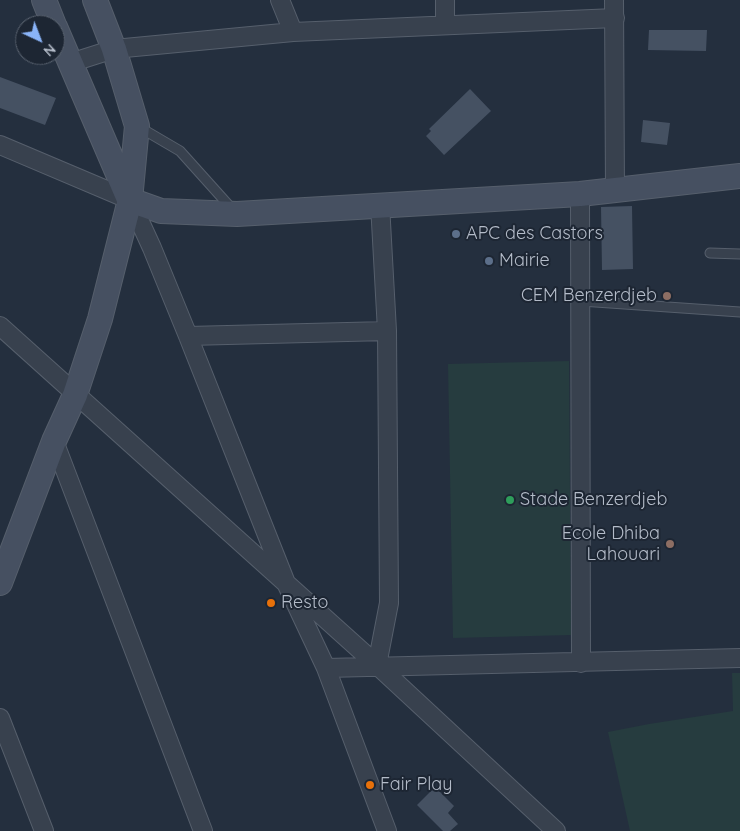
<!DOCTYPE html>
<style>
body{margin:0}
#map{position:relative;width:740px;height:831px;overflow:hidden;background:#242f3e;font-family:Quicksand,sans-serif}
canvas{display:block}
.north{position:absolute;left:15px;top:15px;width:50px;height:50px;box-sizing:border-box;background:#1d2633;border:1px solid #59626f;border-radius:50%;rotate:137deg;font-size:14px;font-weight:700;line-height:20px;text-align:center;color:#b4bcc9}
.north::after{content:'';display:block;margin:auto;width:18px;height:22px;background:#8ab4f8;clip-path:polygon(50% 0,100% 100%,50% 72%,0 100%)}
</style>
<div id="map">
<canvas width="740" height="831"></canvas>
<div class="north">N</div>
</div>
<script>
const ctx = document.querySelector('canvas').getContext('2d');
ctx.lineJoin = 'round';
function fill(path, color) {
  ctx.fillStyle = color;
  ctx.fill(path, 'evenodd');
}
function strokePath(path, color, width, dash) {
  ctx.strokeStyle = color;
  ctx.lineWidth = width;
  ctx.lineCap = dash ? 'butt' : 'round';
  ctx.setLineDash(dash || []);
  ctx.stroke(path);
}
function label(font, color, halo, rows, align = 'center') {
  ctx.font = font + ' Quicksand,sans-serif';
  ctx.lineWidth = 4;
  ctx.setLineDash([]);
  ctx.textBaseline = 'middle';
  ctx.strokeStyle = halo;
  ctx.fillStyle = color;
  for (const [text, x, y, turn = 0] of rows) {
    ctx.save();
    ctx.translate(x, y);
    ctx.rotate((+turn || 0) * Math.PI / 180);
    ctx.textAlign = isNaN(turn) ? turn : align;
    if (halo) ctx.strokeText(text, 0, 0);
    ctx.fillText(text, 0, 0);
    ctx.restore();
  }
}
fill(new Path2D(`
 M 569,361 L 571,635 L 453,638 L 448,364 Z
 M 732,673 L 740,673 L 740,831 L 630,831 L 608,732 L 649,724 L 733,711 Z`), '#263c3f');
fill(new Path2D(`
 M 649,30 L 707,30 L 706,51 L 648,50 Z
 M 0,77 L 56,98 L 45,125 L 0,108 Z
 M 470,89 L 491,111 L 444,155 L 426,136 L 431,131 L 429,129 Z
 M 643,120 L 670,123 L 667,145 L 641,142 Z
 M 632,206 L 633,269 L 602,270 L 601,207 Z
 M 435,787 L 454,806 L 448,813 L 458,824 L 450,831 L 443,831 L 417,805 Z`), '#455162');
const lane = new Path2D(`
 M 139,127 L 180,151 L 233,210
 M 710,253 L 740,254
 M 581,301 L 740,312`);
const street = new Path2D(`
 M 280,0 L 293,32
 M 445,0 L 445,25
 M 614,0 L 615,191
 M 70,63 L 114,49 L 293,32 L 615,18
 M 0,145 L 130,200 L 152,248 L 188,336 L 286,583 L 326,668 L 387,831
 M 580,194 L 581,663
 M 0,326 L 377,665 L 556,831
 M 188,336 L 387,331
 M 54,441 L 203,831
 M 377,665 L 389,603 L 387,331 L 380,204
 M 326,668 L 740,658
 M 0,718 L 44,831`);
const secondary = new Path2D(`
 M 44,0 L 54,25
 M 55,27 L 128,197
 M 130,200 L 161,211 L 237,214 L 580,194 L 740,176
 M 0,583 L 54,441 L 75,395 L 100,319 L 130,200 L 137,126 L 114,49 L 95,0`);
strokePath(lane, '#565f6c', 11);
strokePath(street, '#565f6c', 20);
strokePath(secondary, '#565f6c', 26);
strokePath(lane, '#38414e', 9);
strokePath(street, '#38414e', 18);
strokePath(secondary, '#465061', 24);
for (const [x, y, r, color] of [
 [456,234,5,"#5c6f8a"],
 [489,261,5,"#5c6f8a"],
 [667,296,5,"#8d6e63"],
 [510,500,5,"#2e9e5b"],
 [670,544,5,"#8d6e63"],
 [271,603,5,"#e8710a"],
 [370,785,5,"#e8710a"]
]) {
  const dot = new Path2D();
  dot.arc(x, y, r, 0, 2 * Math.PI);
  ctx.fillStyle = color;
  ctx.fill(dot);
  strokePath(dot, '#1d2633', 2);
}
label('18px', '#b4bcc9', '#1d2633', [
 ["APC des Castors",466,234],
 ["Mairie",499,261],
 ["CEM Benzerdjeb",657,296,"right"],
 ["Stade Benzerdjeb",520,500],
 ["Ecole Dhiba",660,534,"right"],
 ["Lahouari",660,555,"right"],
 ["Resto",281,603],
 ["Fair Play",380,785]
], 'left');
</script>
